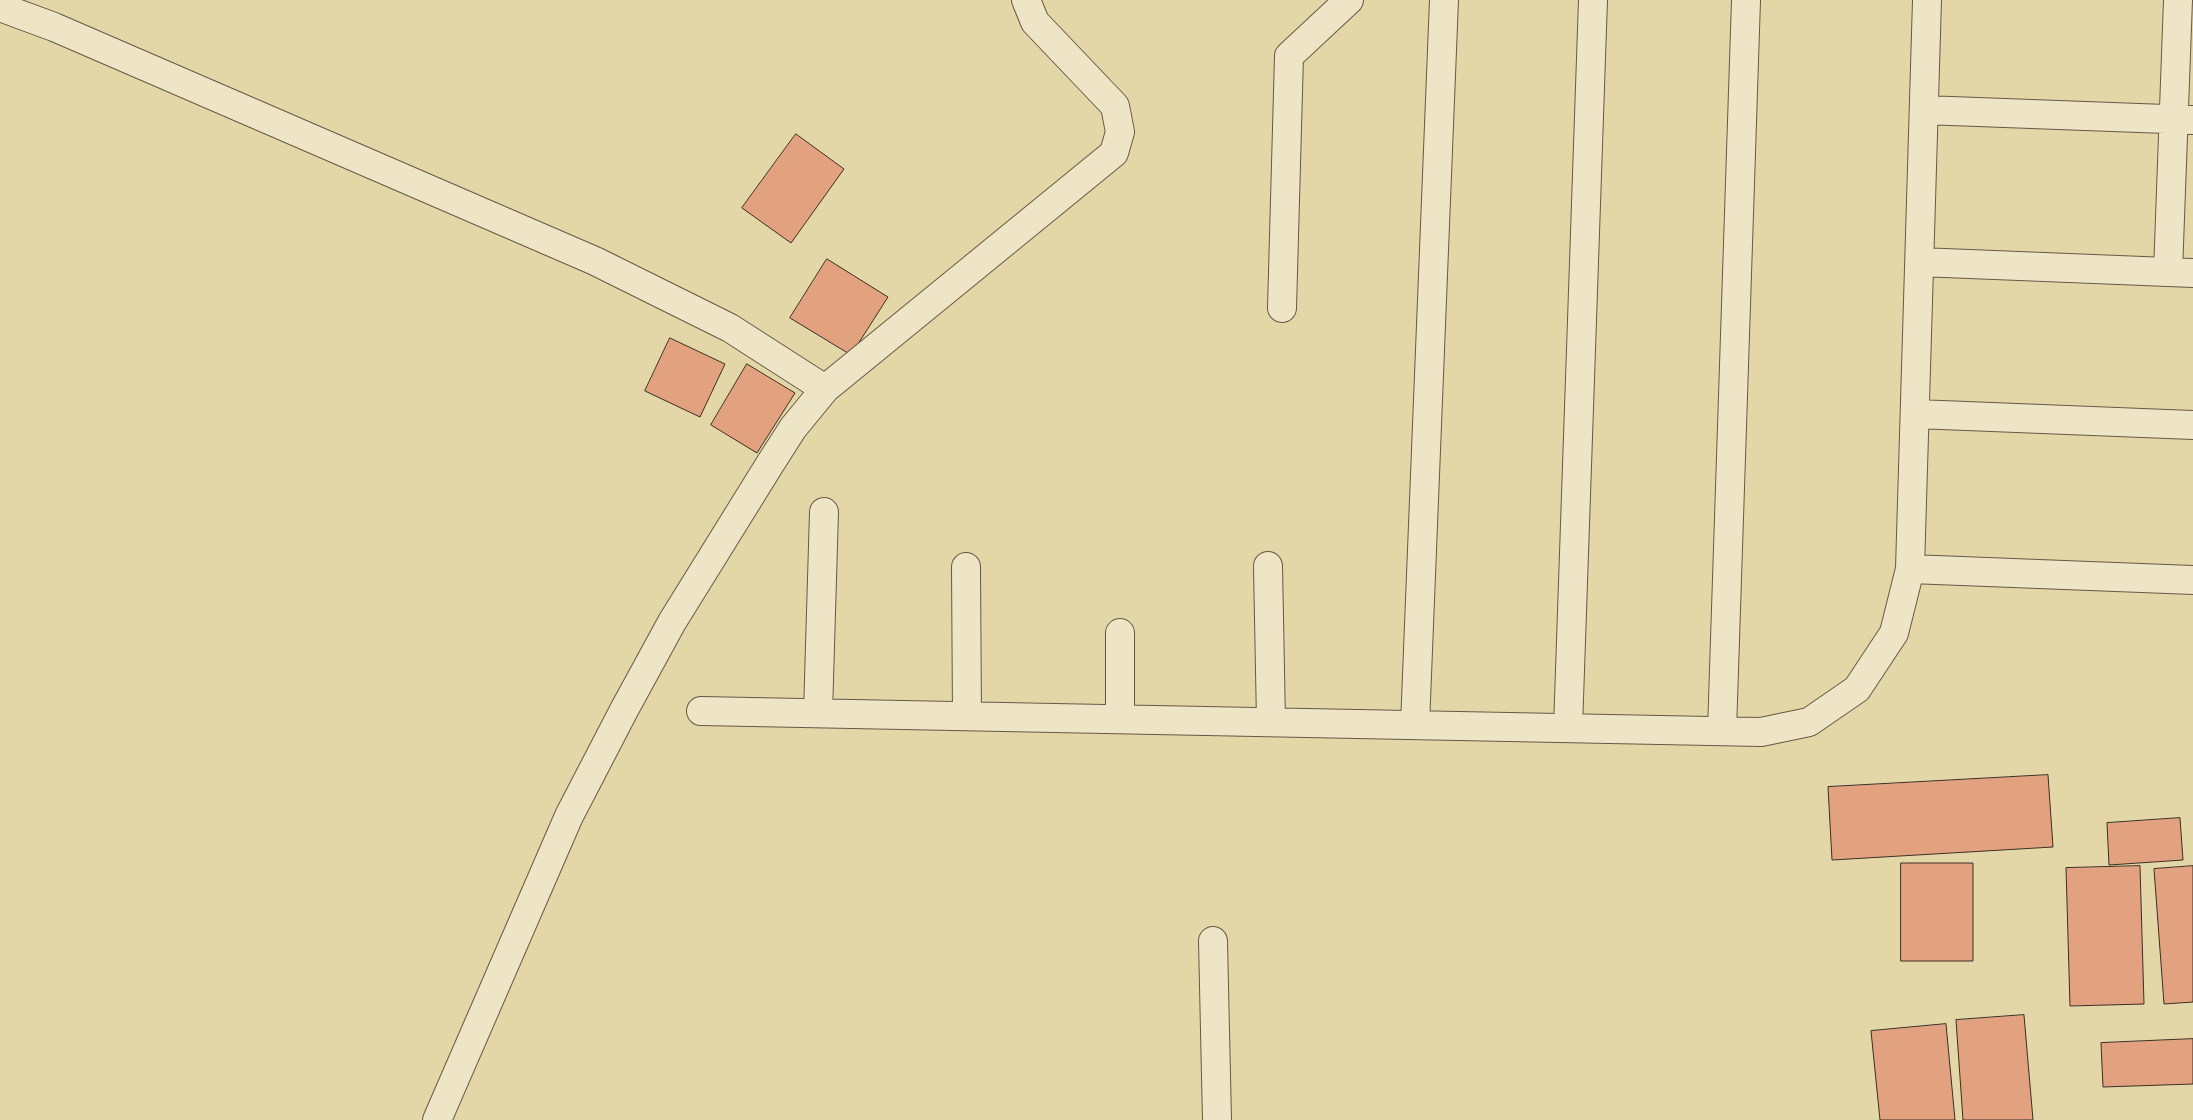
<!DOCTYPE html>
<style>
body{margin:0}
canvas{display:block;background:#e4d7a7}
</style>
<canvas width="2193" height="1120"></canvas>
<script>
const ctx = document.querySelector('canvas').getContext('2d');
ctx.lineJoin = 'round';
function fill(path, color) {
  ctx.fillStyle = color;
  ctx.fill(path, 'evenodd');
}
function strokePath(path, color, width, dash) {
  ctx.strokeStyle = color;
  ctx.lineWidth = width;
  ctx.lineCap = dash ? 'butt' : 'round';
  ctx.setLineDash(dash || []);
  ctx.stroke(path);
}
const building = new Path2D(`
 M 796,134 L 844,169 L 791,243 L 742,208 Z
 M 827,259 L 888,297 L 851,355 L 790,318 Z
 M 670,338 L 725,364 L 700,417 L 645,391 Z
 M 747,364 L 795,393 L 757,453 L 711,425 Z
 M 2048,775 L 2053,847 L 1832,860 L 1828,787 Z
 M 2180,818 L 2183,860 L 2109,865 L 2107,823 Z
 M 1901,863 L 1973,863 L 1973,961 L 1901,961 Z
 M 2140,866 L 2144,1004 L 2070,1006 L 2066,868 Z
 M 2193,866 L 2193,1002 L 2164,1004 L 2154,869 Z
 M 2024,1015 L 2033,1120 L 1963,1120 L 1956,1020 Z
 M 1946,1024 L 1955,1120 L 1880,1120 L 1871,1031 Z
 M 2193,1039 L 2193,1084 L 2103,1087 L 2101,1043 Z`);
fill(building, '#e2a27f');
strokePath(building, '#3d2e25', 1);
const street = new Path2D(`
 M 0,7 L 54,27 L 595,261 L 730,328 L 825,389
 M 1924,110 L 2193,120
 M 1920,262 L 2193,273
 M 2168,272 L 2178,0
 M 1282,308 L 1289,56 L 1349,0
 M 1916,414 L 2193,425
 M 1268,566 L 1271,722
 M 966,567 L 967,716
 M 1910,569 L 2193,580
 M 701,711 L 1761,732 L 1809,722 L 1857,689 L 1894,633 L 1910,569 L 1927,0
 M 818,713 L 824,512
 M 1120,719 L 1120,633
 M 1415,725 L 1444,0
 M 1568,728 L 1593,0
 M 1722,731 L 1746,0
 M 1213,941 L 1217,1120
 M 437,1120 L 569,816 L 624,710 L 672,622 L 770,464 L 793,428 L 825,389 L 1114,153 L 1120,132 L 1115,106 L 1035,22 L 1026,0`);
strokePath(street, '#675846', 30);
strokePath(street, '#ede5c6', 28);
</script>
